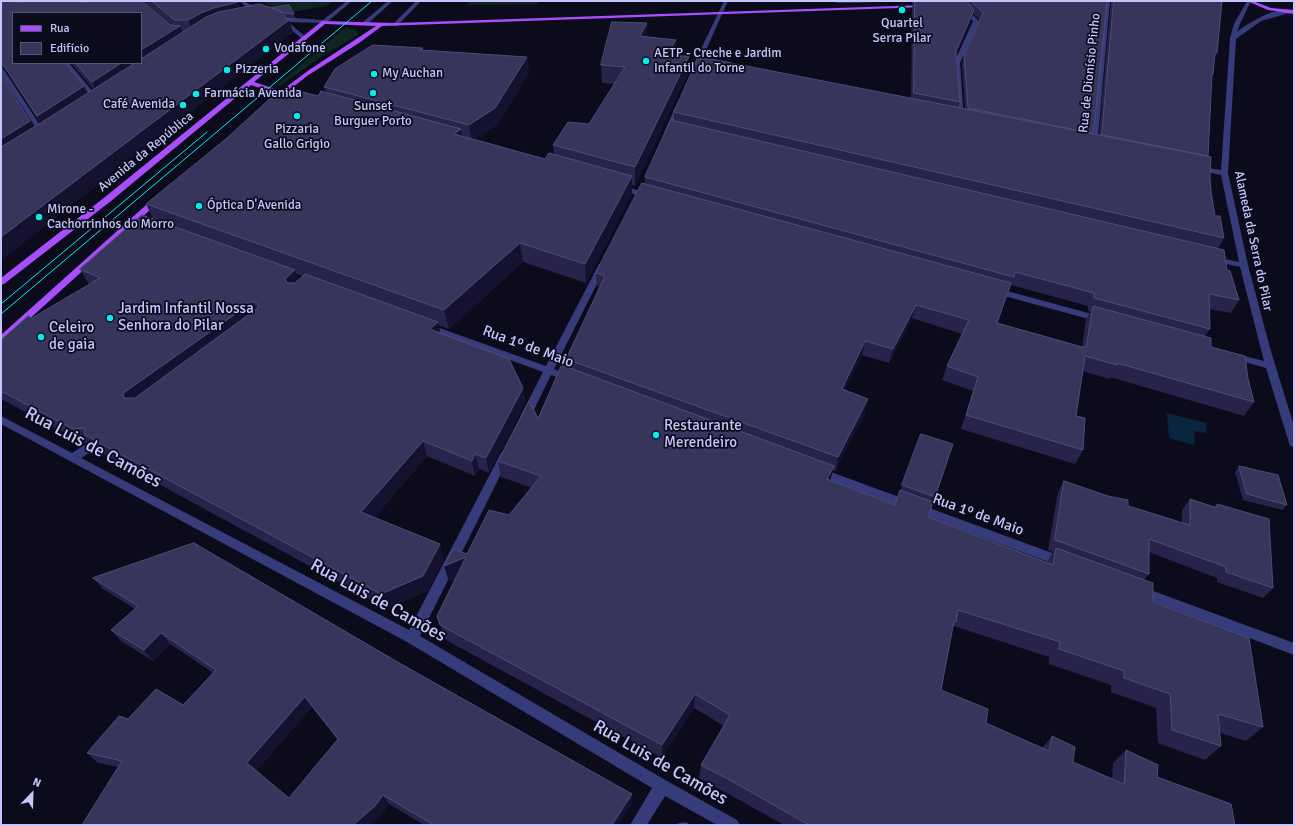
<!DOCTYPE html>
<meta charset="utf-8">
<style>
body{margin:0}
#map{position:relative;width:1295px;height:826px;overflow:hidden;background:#0c0b1b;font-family:Signika,sans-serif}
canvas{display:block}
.frame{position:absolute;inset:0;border:2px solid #c6c6fe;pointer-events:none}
.legend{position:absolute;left:12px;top:12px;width:130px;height:52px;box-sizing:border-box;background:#0c0b1b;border:1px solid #565676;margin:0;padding:5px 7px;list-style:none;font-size:12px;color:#c6c6fe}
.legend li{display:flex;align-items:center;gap:8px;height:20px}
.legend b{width:20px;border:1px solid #565676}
.north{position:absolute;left:12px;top:774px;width:40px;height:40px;-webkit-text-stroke:3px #0c0b1b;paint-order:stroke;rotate:23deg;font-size:11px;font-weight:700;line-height:16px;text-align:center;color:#c6c6fe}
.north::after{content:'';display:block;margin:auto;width:14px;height:18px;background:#c6c6fe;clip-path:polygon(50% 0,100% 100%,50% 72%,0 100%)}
</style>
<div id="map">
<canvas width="1295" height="826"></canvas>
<div class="frame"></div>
<ul class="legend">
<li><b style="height:5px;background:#a94efd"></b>Rua</li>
<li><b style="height:11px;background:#38355d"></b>Edifício</li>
</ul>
<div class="north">N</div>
</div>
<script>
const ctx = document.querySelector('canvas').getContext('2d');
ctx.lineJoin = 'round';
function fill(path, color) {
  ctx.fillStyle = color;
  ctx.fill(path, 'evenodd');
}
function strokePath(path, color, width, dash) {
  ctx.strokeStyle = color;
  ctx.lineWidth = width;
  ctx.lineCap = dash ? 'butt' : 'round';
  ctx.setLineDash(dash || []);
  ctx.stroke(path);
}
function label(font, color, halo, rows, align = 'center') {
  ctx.font = font + ' Signika,sans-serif';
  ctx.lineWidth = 3.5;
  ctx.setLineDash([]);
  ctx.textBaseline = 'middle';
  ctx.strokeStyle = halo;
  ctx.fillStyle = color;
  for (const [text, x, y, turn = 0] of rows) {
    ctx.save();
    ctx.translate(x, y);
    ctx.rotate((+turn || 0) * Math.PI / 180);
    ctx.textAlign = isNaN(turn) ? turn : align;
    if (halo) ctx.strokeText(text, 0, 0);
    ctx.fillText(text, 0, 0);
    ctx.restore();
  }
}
fill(new Path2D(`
 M 262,1 L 334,1 L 327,6 L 281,14 Z
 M 469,1 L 539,1 L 538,4 L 468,5 Z
 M 346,27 L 357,30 L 358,35 L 321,57 L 280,86 L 277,85 Z`), '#0e2522');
fill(new Path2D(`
 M 1167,413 L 1206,423 L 1207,433 L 1195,431 L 1194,445 L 1169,438 Z`), '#0c253f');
fill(new Path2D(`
 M 239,1 L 244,1 L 262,12 L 259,14 L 253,12 Z
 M 347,1 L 352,1 L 326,23 L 288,22 L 307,38 L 307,40 L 303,40 L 279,19 L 282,17 L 323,20 Z
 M 388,1 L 393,1 L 366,25 L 362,25 L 362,23 Z
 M 416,1 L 421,1 L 397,26 L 393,26 L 393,24 Z
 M 724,1 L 728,1 L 696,72 L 691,73 L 690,72 Z
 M 831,1 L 887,1 L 885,2 L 838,3 Z
 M 1106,1 L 1110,1 L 1098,137 L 1095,146 L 1092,148 L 1089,146 L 1092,137 Z
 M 1247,1 L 1251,1 L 1240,24 L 1237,32 C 1248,23 1279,4 1293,12 L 1261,21 L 1236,39 L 1228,173 L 1248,265 L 1270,348 L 1294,426 L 1294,447 L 1290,446 L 1289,443 L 1266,368 L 1230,358 L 1228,356 L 1233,353 L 1264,361 L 1240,267 L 1209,260 L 1208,258 L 1212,256 L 1239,262 L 1221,175 L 1197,170 L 1194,168 L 1197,166 L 1221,170 L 1230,38 L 1234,24 Z
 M 961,7 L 965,7 L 979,21 L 960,63 L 964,120 L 961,122 L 958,120 L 954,63 L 973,21 L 961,9 Z
 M 63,63 L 69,63 L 99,99 L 99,101 L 95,101 Z
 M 1,68 L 4,70 L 47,136 L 46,137 L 41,136 L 1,74 Z
 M 680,101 L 683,103 L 670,133 L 665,134 L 664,133 L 677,103 Z
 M 616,185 L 622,185 L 654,196 L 650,198 L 647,198 L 616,189 Z
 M 599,264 L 605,264 L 606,266 L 554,369 L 574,377 L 576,379 L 571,382 L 551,375 L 529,420 L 521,420 L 520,417 L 543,372 L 425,329 L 424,327 L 428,324 L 431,325 L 546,366 Z
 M 996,288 L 1103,317 L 1104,319 L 1100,322 L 993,293 L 992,291 L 993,289 Z
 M 1,416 L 72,453 L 86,444 L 94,444 L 95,447 L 94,450 L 81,458 L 409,630 L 501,453 L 509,453 L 510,456 L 420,636 L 667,781 L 737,820 L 740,825 L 717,825 L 665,796 L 647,825 L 630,825 L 652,788 L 407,642 L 1,424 Z
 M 820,468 L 1066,558 L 1068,562 L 1066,566 L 1062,567 L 816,475 L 815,472 L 816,469 Z
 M 1140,586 L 1294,643 L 1294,655 L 1136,595 L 1134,591 L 1136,587 Z`), '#363b7a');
fill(new Path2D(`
 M 1247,1 L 1253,1 L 1271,8 L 1294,10 L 1294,14 L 1268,10 Z
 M 925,5 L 927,7 L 382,26 L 359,43 L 307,76 L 274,102 L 269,101 L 278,94 L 251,85 L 111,201 L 4,284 L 1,285 L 1,278 L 105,197 L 322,21 L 395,23 ZM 325,24 L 376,26 L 309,70 L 281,91 L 254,82 Z
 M 155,197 L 161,197 L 162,199 L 4,342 L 1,343 L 1,335 Z`), '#a94efd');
strokePath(new Path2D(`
 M 1,304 L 207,132
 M 1,314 L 372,1`), '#02eeec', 1);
fill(new Path2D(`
 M 1,1 L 21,2 L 19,1 L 80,1 L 81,2 L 85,2 L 84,1 L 142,1 L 171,25 L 143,1 L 236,1 L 238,2 L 240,8 L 272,8 L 294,14 L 295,18 L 286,18 L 293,32 L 1,260 L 1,75 L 34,127 L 40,123 L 5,69 L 1,67 ZM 13,13 L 141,63 L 71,63 L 93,89 L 88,93 Z
 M 912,1 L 1107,1 L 1092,134 L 1099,135 L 1111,1 L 1222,1 L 1217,53 L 1215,57 L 1213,74 L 1212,77 L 1208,157 L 1210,178 L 1215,216 L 1224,238 L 1218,249 L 1227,270 L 1239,300 L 1231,313 L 1209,309 L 1210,329 L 1205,336 L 1211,347 L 1248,379 L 1254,402 L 1244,416 L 1110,377 L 1109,379 L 1083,371 L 1076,416 L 1083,450 L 1075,464 L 961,429 L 973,391 L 942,380 L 947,366 L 962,334 L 912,318 L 889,363 L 862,355 L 845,390 L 865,413 L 835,471 L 832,471 L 830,480 L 895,505 L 921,434 L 935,497 L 928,517 L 1047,562 L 1053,552 L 1048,550 L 1058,492 L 1064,481 L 1128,506 L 1182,523 L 1182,510 L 1190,499 L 1214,507 L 1217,504 L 1273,588 L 1263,598 L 1217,582 L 1217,578 L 1149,552 L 1149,574 L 1144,580 L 1153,602 L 1263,727 L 1246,741 L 1220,733 L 1221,746 L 1205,760 L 1158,743 L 1156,708 L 1111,692 L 1111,685 L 1049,664 L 1049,657 L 954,626 L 953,628 L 941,690 L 986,723 L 1042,748 L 1052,736 L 1073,762 L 1112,779 L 1113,763 L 1126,750 L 1157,777 L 1235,825 L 784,825 L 734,797 L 699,778 L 701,765 L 724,726 L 694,708 L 662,758 L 446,640 L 437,616 L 455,579 L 449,582 L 467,554 L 509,515 L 532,488 L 501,477 L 498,461 L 538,418 L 567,367 L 566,359 L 600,287 L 597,286 L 596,273 L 645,184 L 645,177 L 674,121 L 674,112 L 911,98 L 912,9 L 913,4 L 912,4 ZM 973,13 L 980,20 L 964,55 L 962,63 L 965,109 L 958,108 L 960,102 L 956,55 L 971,21 ZM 1011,285 L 1088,306 L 1088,311 L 1090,312 L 1086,319 L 1082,347 L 997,323 Z
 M 647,37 L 676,56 L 688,73 L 635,186 L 632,185 L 632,194 L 586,283 L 523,262 L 449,329 L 438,325 L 440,333 L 523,388 L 525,403 L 489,473 L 479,469 L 475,476 L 427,456 L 374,518 L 444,559 L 428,591 L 387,608 L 96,450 L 91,443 L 84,443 L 1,399 L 1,340 L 32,318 L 90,284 L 88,283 L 80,269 L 153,219 L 146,204 L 318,96 L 326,92 L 324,87 L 423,48 L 423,51 L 527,57 L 529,73 L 497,125 L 475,139 L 545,159 L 554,154 L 553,145 L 589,124 L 615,84 L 602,83 L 601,65 ZM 296,274 L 303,276 L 298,280 Z
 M 1239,466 L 1287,505 L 1282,510 L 1243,500 L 1235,472 Z
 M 194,543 L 401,664 L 632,794 L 632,803 L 618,825 L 424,825 L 389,804 L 381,815 L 369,825 L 82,825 L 118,767 L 98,763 L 87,753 L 119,716 L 128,719 L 156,689 L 183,705 L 213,673 L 170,644 L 153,661 L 121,641 L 111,630 L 135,609 L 103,589 L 93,578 ZM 312,707 L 338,740 L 289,798 L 256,771 Z`), '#27234a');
fill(new Path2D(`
 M 238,2 L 242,14 L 193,32 L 188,20 L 201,13 L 214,8 Z
 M 974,10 L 971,21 L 952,63 L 956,51 Z
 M 289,20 L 293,32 L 1,260 L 1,237 Z
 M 647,23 L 647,40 L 640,36 Z
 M 180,26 L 185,38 L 98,95 L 92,82 L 121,63 L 141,63 L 141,50 Z
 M 676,40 L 676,57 L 666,56 Z
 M 689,56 L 688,73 L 635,186 L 635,167 Z
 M 527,57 L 529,73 L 497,125 L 472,142 L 469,125 Z
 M 84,86 L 91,100 L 44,130 L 37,116 Z
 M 30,121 L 38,135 L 1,158 L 1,139 Z
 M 461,129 L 464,147 L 454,134 Z
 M 632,176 L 632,194 L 586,283 L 585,264 Z
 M 520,243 L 523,262 L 449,329 L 444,310 Z
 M 295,270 L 300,285 L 291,294 L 285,279 Z
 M 253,302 L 259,317 L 134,407 L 124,398 L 123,395 L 125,392 Z
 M 916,305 L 912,318 L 889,363 L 893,349 Z
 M 438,322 L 441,336 L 430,329 Z
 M 865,341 L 862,355 L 839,403 L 842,389 Z
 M 523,388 L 525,403 L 489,473 L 486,458 Z
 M 868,399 L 865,413 L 835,471 L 838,457 Z
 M 423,441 L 427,456 L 367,527 L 361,512 Z
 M 475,454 L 479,469 L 475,476 L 472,461 Z
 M 834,466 L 830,482 L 827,479 Z
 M 440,544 L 444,559 L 428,591 L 387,608 L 381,594 Z
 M 466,557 L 470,573 L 449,582 L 444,566 Z
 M 161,633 L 170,644 L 153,661 L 144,650 Z
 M 695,694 L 694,708 L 662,758 L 662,745 Z
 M 305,697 L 312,707 L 255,772 L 247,763 Z
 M 632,794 L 632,803 L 618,825 L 612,825 Z
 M 383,795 L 389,804 L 381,815 L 369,825 L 353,825 Z`), '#15122f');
const building = new Path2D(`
 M 1,1 L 14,1 L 15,2 L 22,3 L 23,1 L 80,1 L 81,2 L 90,2 L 90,1 L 142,1 L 170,25 L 180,26 L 141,50 L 141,13 L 13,13 L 13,63 L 65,63 L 84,86 L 37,116 L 1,61 Z
 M 152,1 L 236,1 L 238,2 L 214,8 L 201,13 L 188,20 L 175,20 Z
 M 915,1 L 966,1 L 974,10 L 956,51 L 960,102 L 914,93 Z
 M 971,1 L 1107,1 L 1094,128 L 1092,133 L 968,108 L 964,55 L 983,13 Z
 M 1114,1 L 1222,1 L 1217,53 L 1215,53 L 1213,74 L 1212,74 L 1208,156 L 1102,135 Z
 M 260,4 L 278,10 L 289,20 L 1,237 L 1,147 L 39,124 L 135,63 L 141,63 L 141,59 L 206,17 L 219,12 Z
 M 289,5 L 294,14 L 284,13 L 272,8 Z
 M 612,22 L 647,23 L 640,36 L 676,40 L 666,56 L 689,56 L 635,167 L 553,145 L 568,122 L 589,124 L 625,67 L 601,65 Z
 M 373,45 L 423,48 L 420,50 L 527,57 L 495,108 L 469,125 L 324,87 L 335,69 Z
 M 698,59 L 711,59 L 1211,157 L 1210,178 L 1211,192 L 1215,216 L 1220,216 L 1224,238 L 674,112 Z
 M 76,63 L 121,63 L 92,82 Z
 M 1,75 L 30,121 L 1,139 Z
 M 291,89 L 318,96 L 321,91 L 461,129 L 454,134 L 545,159 L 549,153 L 632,176 L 585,264 L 520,243 L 444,310 L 146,204 L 227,138 L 275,94 L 284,92 Z
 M 671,120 L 1224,250 L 1227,270 L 1230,271 L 1239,300 L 1209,294 L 1210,329 L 1094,298 L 1094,293 L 1015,272 L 1014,277 L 645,177 Z
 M 642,183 L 1011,283 L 997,323 L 1086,348 L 1093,306 L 1211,338 L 1211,347 L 1245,356 L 1248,379 L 1254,402 L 1117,363 L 1117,365 L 1085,356 L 1076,416 L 1085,418 L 1083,450 L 966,415 L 978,377 L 947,366 L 969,320 L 916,305 L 893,349 L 865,341 L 842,389 L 868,399 L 838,457 L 566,359 L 605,276 L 596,273 Z
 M 142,215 L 295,270 L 285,279 L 287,283 L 295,283 L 305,274 L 438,322 L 430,329 L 509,359 L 523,388 L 486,458 L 475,454 L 472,461 L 423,441 L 361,512 L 440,544 L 423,576 L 381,594 L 85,435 L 84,428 L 73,429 L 1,391 L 1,340 L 28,316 L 32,318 L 100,278 L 80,269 ZM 253,302 L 257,303 L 259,307 L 135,398 L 124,398 L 123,395 L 125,392 Z
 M 562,365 L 834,466 L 827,479 L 895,505 L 900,490 L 933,502 L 928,517 L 1053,565 L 1056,548 L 1153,583 L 1153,602 L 1249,638 L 1263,727 L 1218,714 L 1221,746 L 1172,730 L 1170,694 L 1124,678 L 1124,671 L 1059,649 L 1060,642 L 958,610 L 956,622 L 954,621 L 941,690 L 988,709 L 986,723 L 1049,751 L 1052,736 L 1075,747 L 1073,762 L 1124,784 L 1126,750 L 1158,765 L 1157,777 L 1231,804 L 1235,825 L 809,825 L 737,784 L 701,765 L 730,715 L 695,694 L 662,745 L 440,625 L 437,616 L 466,557 L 444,566 L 453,549 L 467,554 L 489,510 L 509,515 L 541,476 L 498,461 L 529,401 L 538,418 Z
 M 921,434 L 953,444 L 935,497 L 902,485 Z
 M 1239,466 L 1278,475 L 1287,505 L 1247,494 Z
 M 1064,481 L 1108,496 L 1128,500 L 1128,506 L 1190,525 L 1190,499 L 1217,508 L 1217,504 L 1269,519 L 1273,588 L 1226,572 L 1226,567 L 1149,539 L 1149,574 L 1055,540 Z
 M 194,543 L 401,664 L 632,794 L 612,825 L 434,825 L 383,795 L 375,806 L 353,825 L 82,825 L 122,761 L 87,753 L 119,716 L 128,719 L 156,689 L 183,705 L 216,670 L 161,633 L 144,650 L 111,630 L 138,606 L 93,578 ZM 305,697 L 338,739 L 289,798 L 247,763 Z
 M 686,823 L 689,825 L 673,825 Z`);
fill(building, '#38355d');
strokePath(building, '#4e4c76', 1);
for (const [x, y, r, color] of [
 [902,10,4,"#02eeec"],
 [266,49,4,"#02eeec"],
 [646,61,4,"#02eeec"],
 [227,70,4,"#02eeec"],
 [374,74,4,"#02eeec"],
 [373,93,4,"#02eeec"],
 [196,94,4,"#02eeec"],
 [183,105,4,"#02eeec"],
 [297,116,4,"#02eeec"],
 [199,206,4,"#02eeec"],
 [39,217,4,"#02eeec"],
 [110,318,4,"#02eeec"],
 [41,337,4,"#02eeec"],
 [656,435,4,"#02eeec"]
]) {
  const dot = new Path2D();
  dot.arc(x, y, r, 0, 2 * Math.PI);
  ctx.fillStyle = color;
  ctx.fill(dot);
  strokePath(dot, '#0c0b1b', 1.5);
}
label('13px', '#c6c6fe', '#0c0b1b', [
 ["Quartel",902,24,"center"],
 ["Serra Pilar",902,39,"center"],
 ["Vodafone",274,49],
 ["AETP - Creche e Jardim",654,54],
 ["Infantil do Torne",654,69],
 ["Pizzeria",235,70],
 ["My Auchan",382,74],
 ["Farmácia Avenida",204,94],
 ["Café Avenida",175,105,"right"],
 ["Sunset",373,107,"center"],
 ["Burguer Porto",373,122,"center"],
 ["Pizzaria",297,130,"center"],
 ["Gallo Grigio",297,145,"center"],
 ["Óptica D'Avenida",207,206],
 ["Mirone -",47,210],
 ["Cachorrinhos do Morro",47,225]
], 'left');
label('13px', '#c6c6fe', '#0c0b1b', [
 ["Rua de Dionísio Pinho",1090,73,-84],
 ["Avenida da República",146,152,-39],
 ["Alameda da Serra do Pilar",1253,241,78]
]);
label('15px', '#c6c6fe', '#0c0b1b', [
 ["Jardim Infantil Nossa",118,309],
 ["Senhora do Pilar",118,326],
 ["Celeiro",49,328],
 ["de gaia",49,345],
 ["Restaurante",664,426],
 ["Merendeiro",664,443]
], 'left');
label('15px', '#c6c6fe', '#0c0b1b', [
 ["Rua 1º de Maio",528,347,20],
 ["Rua 1º de Maio",978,515,20]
]);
label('18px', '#c6c6fe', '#0c0b1b', [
 ["Rua Luis de Camões",93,448,28],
 ["Rua Luis de Camões",378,601,29],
 ["Rua Luis de Camões",660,763,30]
]);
</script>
